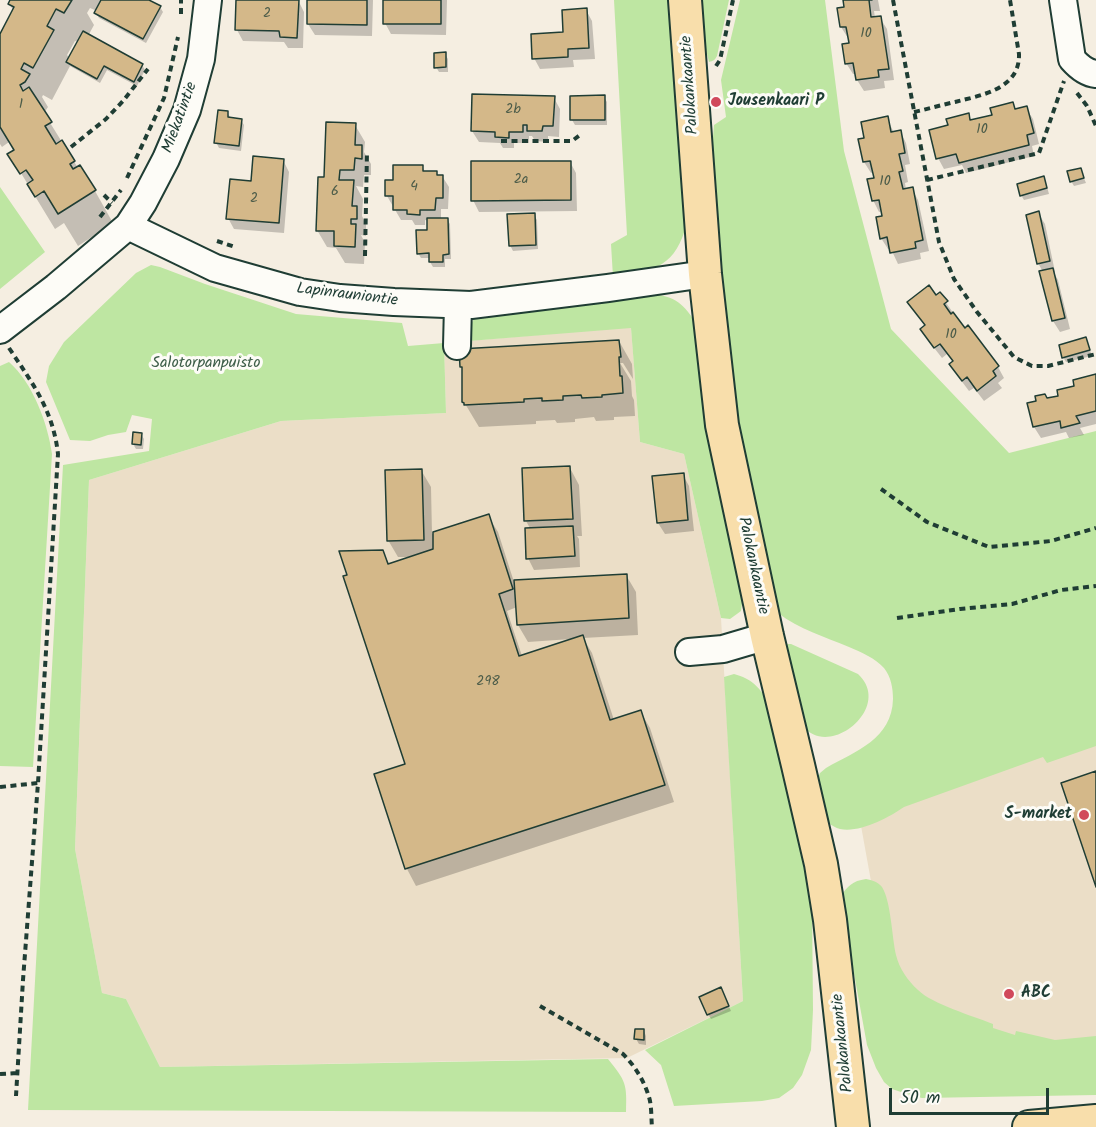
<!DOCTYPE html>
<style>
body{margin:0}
#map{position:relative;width:1096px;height:1127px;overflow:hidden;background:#f5eee1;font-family:Kalam,sans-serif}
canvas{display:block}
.scale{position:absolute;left:889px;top:1088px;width:160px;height:27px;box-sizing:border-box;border:3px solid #1f3d34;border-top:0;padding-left:8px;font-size:18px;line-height:21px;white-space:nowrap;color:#1f3d34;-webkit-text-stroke:4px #fdfcf7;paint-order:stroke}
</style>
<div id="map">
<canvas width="1096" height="1127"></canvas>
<div class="scale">50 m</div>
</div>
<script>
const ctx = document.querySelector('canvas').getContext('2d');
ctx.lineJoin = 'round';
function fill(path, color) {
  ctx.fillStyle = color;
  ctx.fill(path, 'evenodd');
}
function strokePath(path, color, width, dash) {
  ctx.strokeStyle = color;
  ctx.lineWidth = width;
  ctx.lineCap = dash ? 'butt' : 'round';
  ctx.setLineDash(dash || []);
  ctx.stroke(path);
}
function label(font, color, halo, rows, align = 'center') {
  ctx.font = font + ' Kalam,sans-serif';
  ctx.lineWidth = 6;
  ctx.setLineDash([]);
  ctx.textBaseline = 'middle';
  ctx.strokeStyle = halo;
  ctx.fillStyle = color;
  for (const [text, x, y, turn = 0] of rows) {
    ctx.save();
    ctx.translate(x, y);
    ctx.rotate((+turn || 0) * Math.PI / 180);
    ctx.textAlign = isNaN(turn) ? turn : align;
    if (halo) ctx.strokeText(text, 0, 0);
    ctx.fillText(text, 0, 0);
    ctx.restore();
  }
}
fill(new Path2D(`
 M 631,327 L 640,442 L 684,454 L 721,618 L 743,1001 L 627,1058 L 160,1067 L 126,999 L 102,993 L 75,849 L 89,480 L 281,421 L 446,413 L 444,343 Z
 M 1096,726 L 1096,1051 L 1065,1053 L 892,998 L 858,809 Z`), '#ebdec7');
fill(new Path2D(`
 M 614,0 L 671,0 L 685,230 C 672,270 650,271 613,277 L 611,244 L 627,235 Z
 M 699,0 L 729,0 L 717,56 C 715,60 713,61 709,62 L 701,29 Z
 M 740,0 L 825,0 L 844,151 L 891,329 L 1009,453 L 1096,431 L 1096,746 L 1047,763 L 1043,757 L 904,807 C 888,818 860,833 840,829 C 836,828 831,825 827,822 L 817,780 L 820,773 L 826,768 C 856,751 892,739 893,699 C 893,688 891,677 884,668 C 875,658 861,652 849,647 C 825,637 799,629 778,613 L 734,424 L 709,185 L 714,125 L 726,117 L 721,80 Z
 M 0,187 L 45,252 L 0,289 Z
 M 151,265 L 160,267 L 205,284 L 296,314 L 402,323 L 408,346 L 444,343 L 446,413 L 281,421 L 89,480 L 75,849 L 102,993 L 126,999 L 160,1067 L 608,1059 C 626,1081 627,1084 626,1112 L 28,1110 L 63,465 L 149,451 L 152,419 L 132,415 L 126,432 L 108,435 L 90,441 L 70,440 L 46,382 L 49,366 L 64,342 L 136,273 Z
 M 646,293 C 673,296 681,300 696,323 L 743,596 L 741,611 L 730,619 L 721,618 L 684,454 L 640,442 L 631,328 L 469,341 L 469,328 L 476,315 Z
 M 9,362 C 33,383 48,424 52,454 L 33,767 L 0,766 L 0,366 Z
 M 788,644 L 791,644 L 858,674 C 894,707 829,760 803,726 L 784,647 Z
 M 734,674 C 752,679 758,686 768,701 L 812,904 L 813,1010 L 811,1050 L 802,1075 L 793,1088 L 779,1098 L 762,1101 L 674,1106 L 661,1065 L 645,1050 L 743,1001 L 724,677 Z
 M 866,879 C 872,880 878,882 882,887 C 891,901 892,938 896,955 C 899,968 908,981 918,990 C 932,1004 973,1016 993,1024 L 993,1028 L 1015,1035 L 1016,1031 L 1055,1040 L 1096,1036 L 1096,1095 L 922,1098 L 907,1094 L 892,1089 L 884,1082 L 876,1068 L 867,1045 L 840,897 C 848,886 852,881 866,879 Z`), '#bee6a2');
fill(new Path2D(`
 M 11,0 L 146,0 L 160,7 L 163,12 L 146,43 L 99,18 L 96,13 L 97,11 L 90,8 L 87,13 L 94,25 L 88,36 L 142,65 L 145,70 L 137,86 L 107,70 L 100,83 L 70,66 L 52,100 L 43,95 L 42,97 L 48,107 L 44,113 L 78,168 L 95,191 L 113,223 L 78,246 L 64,223 L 55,229 L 10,155 L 15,151 L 9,142 L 2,147 L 0,144 L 0,37 L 14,11 L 9,4 ZM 75,41 L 79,42 L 70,59 L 67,55 Z
 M 238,0 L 298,0 L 304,12 L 303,48 L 288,48 L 284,42 L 243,41 L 237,30 Z
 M 309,0 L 373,0 L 372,36 L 315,35 L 308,24 Z
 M 385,0 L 447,0 L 446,35 L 391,34 L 385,23 Z
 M 845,0 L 878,0 L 880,11 L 874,11 L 875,18 L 880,18 L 887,29 L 894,80 L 884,81 L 885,88 L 864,91 L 857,80 L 856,74 L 853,74 L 846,63 L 850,45 L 849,38 L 848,38 L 841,27 L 846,8 Z
 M 586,10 L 592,21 L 595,59 L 573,60 L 574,67 L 540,69 L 534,58 L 565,33 Z
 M 445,54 L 448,59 L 448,72 L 439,72 L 436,67 Z
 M 604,97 L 607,102 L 607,125 L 575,125 L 572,120 Z
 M 554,98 L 560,109 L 559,137 L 548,136 L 548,142 L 535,141 L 532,136 L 529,136 L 529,143 L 514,143 L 514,148 L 503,148 L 500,143 L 479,142 L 472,131 Z
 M 1012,104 L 1016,111 L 1026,108 L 1033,119 L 1039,144 L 1032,146 L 1034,156 L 966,173 L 962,165 L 944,169 L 938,158 L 949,126 L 968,114 L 972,121 L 994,116 Z
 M 227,113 L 231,118 L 241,120 L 244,125 L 241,151 L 219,148 L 216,142 Z
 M 887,118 L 894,133 L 900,131 L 906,143 L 910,164 L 905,165 L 908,182 L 905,183 L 906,190 L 912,189 L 918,200 L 929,251 L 920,253 L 921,259 L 898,264 L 891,249 L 888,249 L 881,238 L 883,211 L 879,212 L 873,200 L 875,179 L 874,172 L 871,173 L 864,162 L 860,141 L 866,139 Z
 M 355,125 L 365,142 L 364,152 L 371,164 L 371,175 L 364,175 L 363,187 L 356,186 L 363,199 L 362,216 L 366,224 L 366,236 L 361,235 L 365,243 L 364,264 L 345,263 L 336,248 L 327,247 L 317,230 L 325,179 Z
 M 283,160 L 289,172 L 284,233 L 234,229 L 228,218 L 253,183 Z
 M 570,162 L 576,173 L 577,211 L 479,212 L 473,200 Z
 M 422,166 L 425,172 L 436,172 L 438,176 L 442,176 L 449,187 L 448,209 L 441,209 L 441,219 L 447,219 L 450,224 L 451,259 L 445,259 L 445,267 L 433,267 L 430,262 L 430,258 L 421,258 L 418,253 L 429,231 L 429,221 L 425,220 L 425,225 L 415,225 L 412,220 L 401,220 L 387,196 L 394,182 Z
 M 1080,169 L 1086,183 L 1074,186 L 1071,181 Z
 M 1046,183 L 1049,194 L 1024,200 L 1021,195 Z
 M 1038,213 L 1045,224 L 1055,272 L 1054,273 L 1058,280 L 1070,329 L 1060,332 L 1053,321 L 1043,272 L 1038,263 Z
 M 534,215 L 537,220 L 538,249 L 513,251 L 510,245 Z
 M 940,294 L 965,330 L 968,327 L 998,367 L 1004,378 L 998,383 L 1002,388 L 984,401 L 974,388 L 969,391 L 957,375 L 951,364 L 953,362 L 947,354 L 942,358 L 928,340 L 926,326 L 916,313 Z
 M 1086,339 L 1092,356 L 1066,362 L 1063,357 Z
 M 619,341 L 632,364 L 633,379 L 623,363 L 620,363 L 631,381 L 632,396 L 634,400 L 635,416 L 614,417 L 614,420 L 596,421 L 594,417 L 575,419 L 575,422 L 557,423 L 555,420 L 536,421 L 536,424 L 479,427 L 464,402 L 464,370 L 462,367 Z
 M 1096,376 L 1096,424 L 1080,428 L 1084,435 L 1069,438 L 1066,432 L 1041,438 L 1034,427 L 1028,404 L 1060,397 Z
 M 141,434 L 144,439 L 143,449 L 136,449 L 133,444 Z
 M 570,468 L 579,485 L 582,536 L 577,536 L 579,539 L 580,567 L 534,570 L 528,558 L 531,530 L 526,521 Z
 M 421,470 L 431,487 L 432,534 L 488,516 L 498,532 L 514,582 L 626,575 L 636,592 L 638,635 L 583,638 L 592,653 L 614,720 L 640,711 L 650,728 L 674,802 L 416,886 L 407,869 L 376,775 L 407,765 L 382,551 L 390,565 L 410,557 L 398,557 L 388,540 ZM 517,607 L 518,625 L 528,642 L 571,639 L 522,656 L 507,611 Z
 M 683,475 L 689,486 L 694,531 L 665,534 L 658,523 Z
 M 723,994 L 731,1011 L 711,1019 L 708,1014 Z
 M 644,1031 L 646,1036 L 646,1045 L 639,1044 L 636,1039 Z`), '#0003');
const building = new Path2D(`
 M 10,0 L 72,0 L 64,13 L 56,9 L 47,26 L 54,30 L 33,68 L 24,63 L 21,69 L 30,74 L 25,82 L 20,85 L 23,91 L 29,87 L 52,122 L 45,126 L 56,144 L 62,140 L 75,161 L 70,164 L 73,169 L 80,165 L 96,190 L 58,214 L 44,191 L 35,197 L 27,184 L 33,180 L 26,170 L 20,174 L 7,154 L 14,150 L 0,127 L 0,34 L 14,7 L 8,4 Z
 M 101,0 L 149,0 L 161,6 L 143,39 L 94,13 Z
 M 236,0 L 299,0 L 297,38 L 280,37 L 279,31 L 235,30 Z
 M 307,0 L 367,0 L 367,25 L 307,24 Z
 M 383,0 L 441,0 L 441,24 L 383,24 Z
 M 843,0 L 872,0 L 869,0 L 871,17 L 881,16 L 889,69 L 878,70 L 879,77 L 856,80 L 853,63 L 845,64 L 842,44 L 849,43 L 846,27 L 840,27 L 837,8 L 844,7 Z
 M 587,8 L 589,48 L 568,49 L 568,57 L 532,59 L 531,34 L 563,32 L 562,10 Z
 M 83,31 L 143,64 L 134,82 L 104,66 L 97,79 L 66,62 Z
 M 446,52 L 446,67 L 434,68 L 434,53 Z
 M 472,94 L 555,96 L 553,126 L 543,126 L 542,131 L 527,131 L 527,125 L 523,125 L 523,132 L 509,132 L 509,138 L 495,137 L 495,132 L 471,131 Z
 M 605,95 L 605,120 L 570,120 L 570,96 Z
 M 1013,102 L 1015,109 L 1027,106 L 1034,133 L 1027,135 L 1029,145 L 959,163 L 956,154 L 936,159 L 929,130 L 948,125 L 946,119 L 969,113 L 970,120 L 992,115 L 990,108 Z
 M 218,110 L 228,111 L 228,117 L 242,119 L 239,146 L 214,143 Z
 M 888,116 L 891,132 L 901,130 L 905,153 L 899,154 L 903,171 L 899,172 L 903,189 L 913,187 L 923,240 L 915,242 L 916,248 L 890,253 L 887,237 L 880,239 L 876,217 L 882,216 L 879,200 L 872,201 L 867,179 L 874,178 L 870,161 L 863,162 L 858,139 L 864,138 L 861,122 Z
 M 326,122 L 356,123 L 355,145 L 362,145 L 362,159 L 355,158 L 354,170 L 340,170 L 339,180 L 354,180 L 352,206 L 357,206 L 357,219 L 351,219 L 351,224 L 356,224 L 355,247 L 334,246 L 334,231 L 316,231 L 318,177 L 324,177 Z
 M 253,156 L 284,159 L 279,223 L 226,219 L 230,179 L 251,181 Z
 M 471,161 L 571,161 L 571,200 L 471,201 Z
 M 393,165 L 423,165 L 423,171 L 437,171 L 437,175 L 443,175 L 443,198 L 436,198 L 435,210 L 420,210 L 420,215 L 407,214 L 407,210 L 393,210 L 393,196 L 385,196 L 385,180 L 393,180 Z
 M 1081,168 L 1084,178 L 1070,182 L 1067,171 Z
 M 1044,176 L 1047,188 L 1020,196 L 1017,184 Z
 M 1039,211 L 1050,261 L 1037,264 L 1026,215 Z
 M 535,213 L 536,245 L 509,246 L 507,214 Z
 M 427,218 L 448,218 L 449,254 L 443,255 L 443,262 L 429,262 L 429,253 L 417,254 L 416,230 L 427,230 Z
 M 1053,268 L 1065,318 L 1052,321 L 1039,271 Z
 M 929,285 L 936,295 L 940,292 L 948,301 L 944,304 L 951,314 L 953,312 L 965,328 L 968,325 L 999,366 L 993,371 L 996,376 L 977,391 L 967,377 L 962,381 L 949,364 L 953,361 L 940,344 L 934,348 L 920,329 L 925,325 L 907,302 Z
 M 1086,337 L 1090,350 L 1062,358 L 1059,345 Z
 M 619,340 L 621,357 L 619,357 L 620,376 L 622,376 L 623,393 L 602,395 L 602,397 L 582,398 L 581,395 L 563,396 L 563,400 L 542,401 L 542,398 L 524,399 L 524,402 L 464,405 L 464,403 L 462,402 L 462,367 L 460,367 L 459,349 Z
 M 1096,374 L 1096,411 L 1076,416 L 1080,423 L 1061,428 L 1060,421 L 1033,427 L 1027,403 L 1036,401 L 1035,396 L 1045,394 L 1047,398 L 1058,396 L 1057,390 L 1074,386 L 1073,380 Z
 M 133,432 L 142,433 L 141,445 L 132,444 Z
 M 570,466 L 573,519 L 524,521 L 522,468 Z
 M 422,469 L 424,540 L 387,541 L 385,470 Z
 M 684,473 L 688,520 L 657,523 L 652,476 Z
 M 489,514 L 513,589 L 499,594 L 519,656 L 583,635 L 610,720 L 641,710 L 665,785 L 405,869 L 374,774 L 405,764 L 343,576 L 347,575 L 339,551 L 383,550 L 388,564 L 433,549 L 433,532 Z
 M 573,526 L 575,556 L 526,559 L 525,528 Z
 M 627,574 L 629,618 L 517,625 L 514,580 Z
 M 1096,771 L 1096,887 L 1061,783 Z
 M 721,987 L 729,1006 L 707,1015 L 699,997 Z
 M 635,1029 L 644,1029 L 644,1040 L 634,1039 Z`);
fill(building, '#d4b889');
strokePath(building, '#1f3d34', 1.5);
const minor = new Path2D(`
 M 1063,0 L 1072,59 C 1079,67 1086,73 1096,74
 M 128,226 L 215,268 L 300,292 L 340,298 L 394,302 L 471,305 L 608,288 L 705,274
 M 0,330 L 56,287 L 128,226 L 143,203 L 166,159 L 187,110 L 201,59 L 208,0
 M 457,346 L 458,305
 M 689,652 L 723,649 L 767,636`);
const major = new Path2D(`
 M 685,0 L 705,274 L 722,425 L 767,636 L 798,765 L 821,864 L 830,920 L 853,1127
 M 1029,1127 L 1096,1121`);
strokePath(minor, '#1f3d34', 30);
strokePath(major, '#1f3d34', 36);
strokePath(new Path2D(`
 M 893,0 L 939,242 L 954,279 L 977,312 L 1014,357 L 1032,366 L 1048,366 L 1096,354
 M 181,14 L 181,0
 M 716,66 L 720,60 L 733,0
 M 1077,93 L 1087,106 L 1096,126
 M 914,112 C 928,109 941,105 955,102 C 982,95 1020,89 1019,54 L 1010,0
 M 501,141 L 572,141 L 580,135
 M 71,147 L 106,119 L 123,101 L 148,69
 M 127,178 L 164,98 L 178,37
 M 927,180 L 1039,153 L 1064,81
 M 104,195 L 112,203
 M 100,217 L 121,190
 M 217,241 L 235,247
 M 365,256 L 367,152
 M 9,348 C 33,384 53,410 58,454 L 38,783 L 23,980 L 16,1096
 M 881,489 L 927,522 L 989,547 L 1051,541 L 1096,528
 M 897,618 L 960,609 L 1012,604 L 1061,590 L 1096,586
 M 0,787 L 38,783
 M 540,1006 L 623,1054 C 634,1065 643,1079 648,1094 C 652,1104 651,1117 652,1127
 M 0,1074 L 18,1073`), '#1f3d34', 4, [6, 4.5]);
strokePath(minor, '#fdfcf7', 26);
strokePath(major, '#f8deab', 32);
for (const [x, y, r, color] of [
 [716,102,6,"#d1495b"],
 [1084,815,6,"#d1495b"],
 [1009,994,6,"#d1495b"]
]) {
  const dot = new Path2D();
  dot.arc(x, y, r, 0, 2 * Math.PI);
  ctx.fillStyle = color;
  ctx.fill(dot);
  strokePath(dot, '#fdfcf7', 2);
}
label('14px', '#4c5c49', null, [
 ["2",267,15],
 ["10",866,35],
 ["1",21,106],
 ["2b",513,111],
 ["10",982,131],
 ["2a",521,181],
 ["10",885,183],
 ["4",414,188],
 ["6",335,193],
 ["2",254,200],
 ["10",951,336],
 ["298",488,683]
]);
label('16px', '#1f3d34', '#fdfcf7', [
 ["Palokankaantie",691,85,-94],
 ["Miekatintie",181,118,-70],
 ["Lapinrauniontie",347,296,7],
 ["Palokankaantie",752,566,78],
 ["Palokankaantie",844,1043,-96]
]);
label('bold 16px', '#1f3d34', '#fdfcf7', [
 ["Jousenkaari P",728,102],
 ["S-market",1072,815,"right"],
 ["ABC",1021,994]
], 'left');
label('16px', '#3f5f4a', '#fdfcf7', [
 ["Salotorpanpuisto",206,364]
]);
</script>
